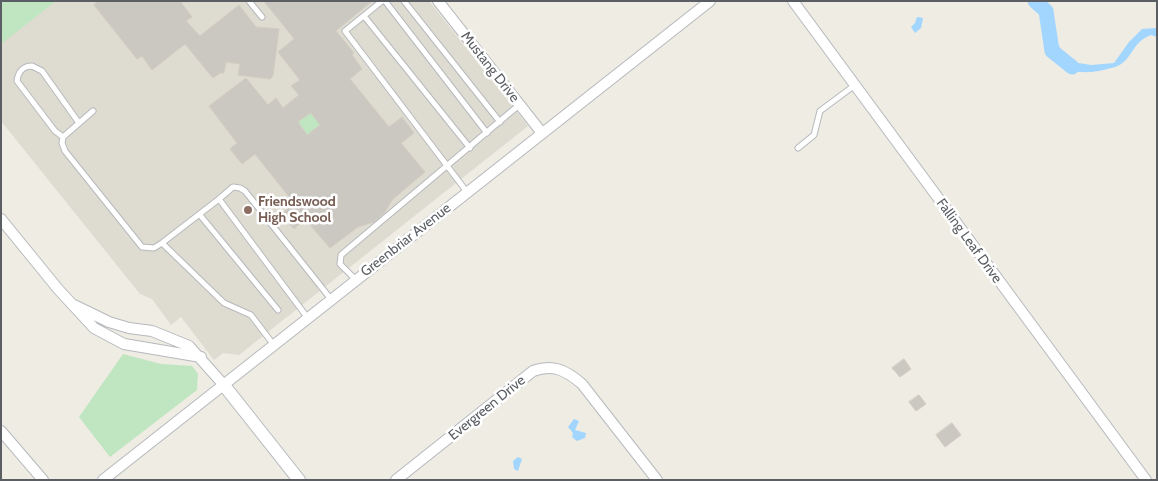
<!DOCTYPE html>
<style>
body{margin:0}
#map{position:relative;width:1158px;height:481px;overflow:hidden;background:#eeece3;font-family:Cabin,sans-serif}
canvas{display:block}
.frame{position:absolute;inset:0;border:2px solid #5b5f64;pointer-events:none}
</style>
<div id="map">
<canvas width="1158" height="481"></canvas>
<div class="frame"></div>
</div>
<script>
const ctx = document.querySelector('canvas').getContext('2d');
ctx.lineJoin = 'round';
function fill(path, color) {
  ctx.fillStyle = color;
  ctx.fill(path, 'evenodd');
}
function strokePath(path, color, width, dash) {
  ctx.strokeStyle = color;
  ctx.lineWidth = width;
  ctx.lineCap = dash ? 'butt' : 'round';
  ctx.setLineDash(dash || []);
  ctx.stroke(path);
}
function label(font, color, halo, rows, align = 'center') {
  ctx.font = font + ' Cabin,sans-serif';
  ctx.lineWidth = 5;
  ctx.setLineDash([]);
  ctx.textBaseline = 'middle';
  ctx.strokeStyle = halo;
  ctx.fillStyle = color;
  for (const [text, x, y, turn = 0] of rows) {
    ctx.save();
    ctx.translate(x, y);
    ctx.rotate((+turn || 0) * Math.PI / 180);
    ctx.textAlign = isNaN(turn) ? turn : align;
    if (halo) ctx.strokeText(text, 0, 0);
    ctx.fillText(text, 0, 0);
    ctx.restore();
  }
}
fill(new Path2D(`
 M 1,1 L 429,1 L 528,126 L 239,355 L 223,353 L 214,360 L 181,317 L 171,325 L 152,299 L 140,294 L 1,121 Z`), '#dedbd1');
fill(new Path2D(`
 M 1,1 L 56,1 L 1,44 Z
 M 311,113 L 320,125 L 307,135 L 298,122 Z
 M 123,354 L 161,364 L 192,366 L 198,374 L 197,390 L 110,457 L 79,417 Z`), '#bfe6c0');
fill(new Path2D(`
 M 1032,1 L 1038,1 L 1049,10 L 1054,35 L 1066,61 L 1091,65 L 1114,63 L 1129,42 L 1142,29 L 1157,28 L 1157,37 L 1151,35 C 1131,42 1133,61 1115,67 C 1037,90 1068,31 1032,1 Z
 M 917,17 L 923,18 L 921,28 L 915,33 L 911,27 L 915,23 Z
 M 574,419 L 579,421 L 575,430 L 586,433 L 585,438 L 577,441 L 572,437 L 573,433 L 568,427 Z
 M 518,457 L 522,459 L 518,471 L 514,469 L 513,461 Z`), '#a2d6ff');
strokePath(new Path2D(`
 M 1035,1 L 1046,11 L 1052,51 L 1072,67`), '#a2d6ff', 15);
const building = new Path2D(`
 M 98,1 L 180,1 L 192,17 L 186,21 L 200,36 L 239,5 L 256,27 L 279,29 L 273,76 L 270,79 L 238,75 L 240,64 L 226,62 L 224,73 L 220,73 L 213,78 L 185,44 L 152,70 L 142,56 L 137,59 L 94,5 Z
 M 264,1 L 372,1 L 336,31 L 354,53 L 352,55 L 362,69 L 350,79 L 389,127 L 402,117 L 414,133 L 401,143 L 425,172 L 393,199 L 384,213 L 374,222 L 358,227 L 330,248 L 305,219 L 294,229 L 282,214 L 294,203 L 255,154 L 242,164 L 230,149 L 237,143 L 209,106 L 246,78 L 268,105 L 276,98 L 283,108 L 299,95 L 291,86 L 300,80 L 278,52 L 294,39 ZM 311,113 L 320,125 L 307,135 L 298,122 Z
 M 904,359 L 911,369 L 900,377 L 892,368 Z
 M 919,395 L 926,404 L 916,411 L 909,402 Z
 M 952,423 L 961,435 L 945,447 L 936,435 Z`);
fill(building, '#cbc8c2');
strokePath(building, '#d3cdc1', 1);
const service = new Path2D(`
 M 249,1 L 262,17
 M 382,1 L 345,31 L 467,192
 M 385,1 L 487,133
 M 404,1 L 500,122
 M 364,16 L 470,148
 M 93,111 L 63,137 L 62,143 L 65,151 L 142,247 L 154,248 L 162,243 L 219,199
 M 63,137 L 55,131 L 17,81 C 18,72 23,66 32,66 L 42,71 L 79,123
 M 798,148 L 814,135 L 820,111 L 855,85
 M 200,215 L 278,310
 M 162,243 L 224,303 L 251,315 L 273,344
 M 355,279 L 340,264 L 341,255 L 519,105
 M 307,317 L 219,199 L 233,187 L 240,188 L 245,191 L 330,298`);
const minor = new Path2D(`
 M 438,1 L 542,133
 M 793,1 L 1146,480
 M 1,219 L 58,289 L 94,328 L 124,344 L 201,357
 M 74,305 L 109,322 L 129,328 L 152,331 L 189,346 L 223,384
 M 1,431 L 43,480
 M 103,480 L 710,1
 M 396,480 L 533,371 C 553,364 566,370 582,384 L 657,480`);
const tertiary = new Path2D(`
 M 223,384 L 299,480`);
strokePath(service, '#b6b9bd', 7);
strokePath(minor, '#b6b9bd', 12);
strokePath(tertiary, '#b6b9bd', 14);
strokePath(service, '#fff', 5);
strokePath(minor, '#fff', 10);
strokePath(tertiary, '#fff', 12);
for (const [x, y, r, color] of [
 [248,210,5,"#8d6e63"]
]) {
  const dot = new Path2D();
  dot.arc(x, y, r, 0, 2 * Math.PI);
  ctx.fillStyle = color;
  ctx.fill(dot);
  strokePath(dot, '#fff', 2);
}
label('14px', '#5b5f64', '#fff', [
 ["Mustang Drive",490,67,52],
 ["Greenbriar Avenue",406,240,-38],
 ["Falling Leaf Drive",969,241,54],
 ["Evergreen Drive",487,408,-39]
]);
label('bold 14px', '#785e54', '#fff', [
 ["Friendswood",258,202],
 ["High School",258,218]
], 'left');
</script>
